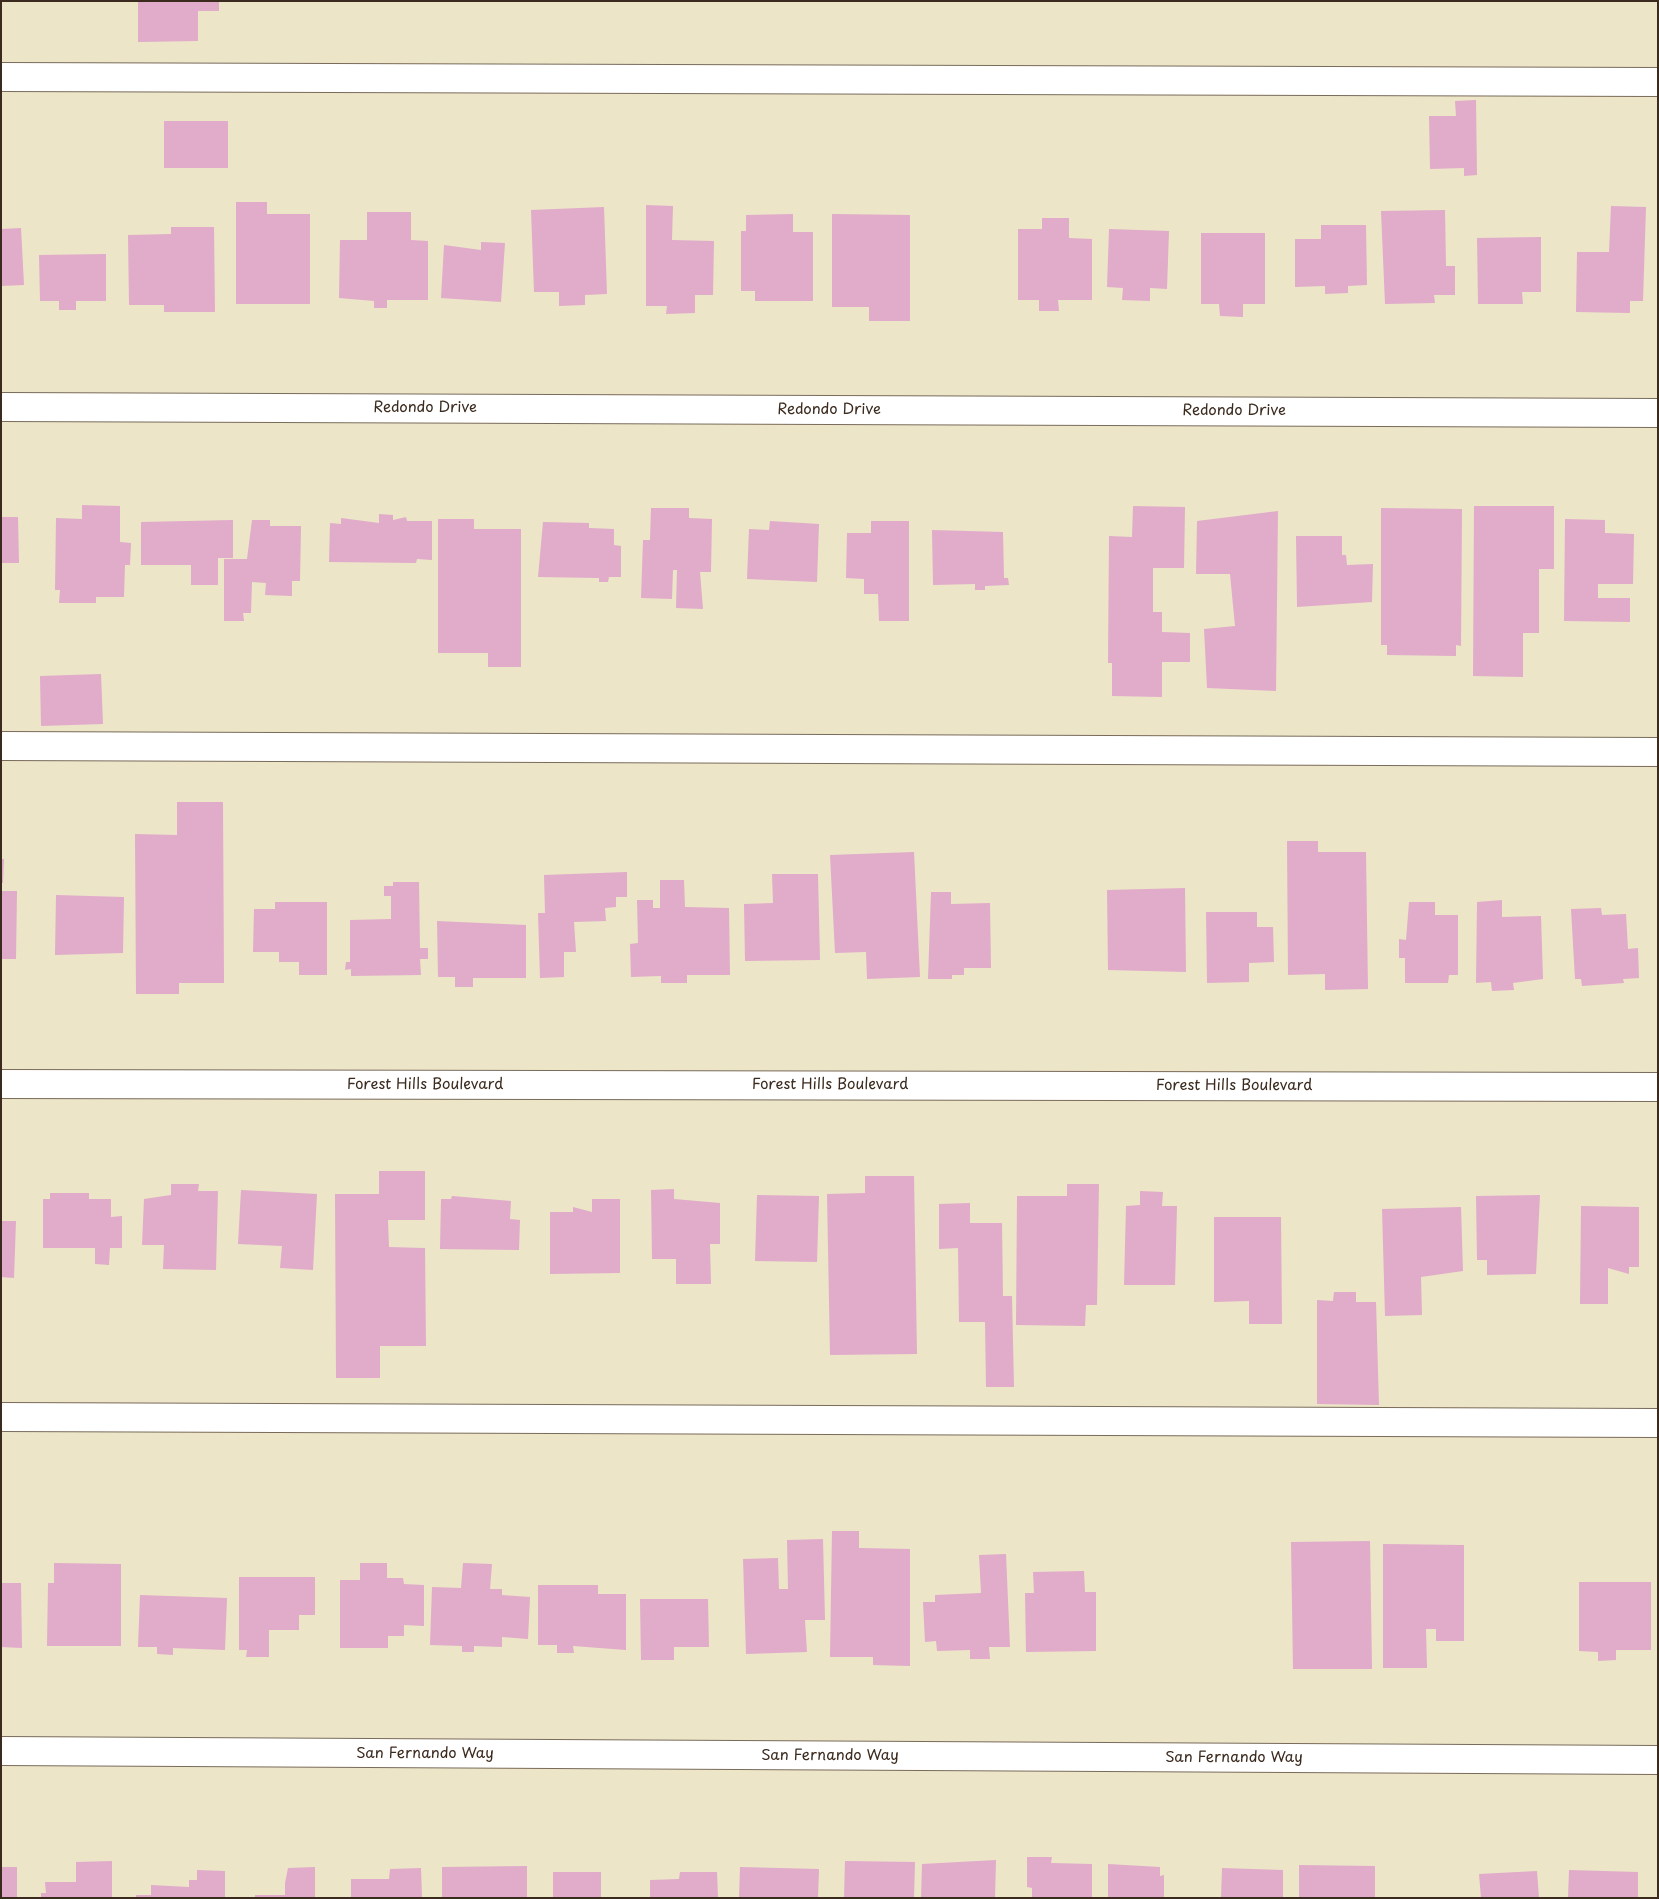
<!DOCTYPE html>
<style>
body{margin:0}
#map{position:relative;width:1659px;height:1899px;overflow:hidden;background:#ece5c8;font-family:"Playpen Sans",sans-serif}
canvas{display:block}
.frame{position:absolute;inset:0;border:2px solid #3b2a1e;pointer-events:none}
</style>
<div id="map">
<canvas width="1659" height="1899"></canvas>
<div class="frame"></div>
</div>
<script>
const ctx = document.querySelector('canvas').getContext('2d');
ctx.lineJoin = 'round';
function fill(path, color) {
  ctx.fillStyle = color;
  ctx.fill(path, 'evenodd');
}
function strokePath(path, color, width, dash) {
  ctx.strokeStyle = color;
  ctx.lineWidth = width;
  ctx.lineCap = dash ? 'butt' : 'round';
  ctx.setLineDash(dash || []);
  ctx.stroke(path);
}
function label(font, color, halo, rows, align = 'center') {
  ctx.font = font + ' "Playpen Sans",sans-serif';
  ctx.lineWidth = 5;
  ctx.setLineDash([]);
  ctx.textBaseline = 'middle';
  ctx.strokeStyle = halo;
  ctx.fillStyle = color;
  for (const [text, x, y, turn = 0] of rows) {
    ctx.save();
    ctx.translate(x, y);
    ctx.rotate((+turn || 0) * Math.PI / 180);
    ctx.textAlign = isNaN(turn) ? turn : align;
    if (halo) ctx.strokeText(text, 0, 0);
    ctx.fillText(text, 0, 0);
    ctx.restore();
  }
}
fill(new Path2D(`
 M 138,1 L 219,1 L 219,11 L 198,11 L 198,41 L 138,42 Z
 M 1476,100 L 1477,175 L 1464,176 L 1464,168 L 1430,169 L 1429,116 L 1456,116 L 1455,101 Z
 M 164,121 L 228,121 L 228,168 L 164,168 Z
 M 236,202 L 267,202 L 267,214 L 310,214 L 310,304 L 236,304 Z
 M 646,205 L 673,206 L 672,240 L 714,241 L 713,295 L 695,295 L 695,313 L 666,314 L 667,306 L 646,306 Z
 M 1611,206 L 1646,207 L 1643,301 L 1630,301 L 1630,313 L 1576,312 L 1577,252 L 1609,252 Z
 M 604,207 L 607,294 L 585,295 L 585,305 L 559,306 L 559,292 L 534,292 L 531,210 Z
 M 1445,210 L 1446,266 L 1455,266 L 1455,295 L 1434,295 L 1435,303 L 1385,304 L 1381,211 Z
 M 367,212 L 411,212 L 411,240 L 428,241 L 428,300 L 387,300 L 387,308 L 374,308 L 374,301 L 339,298 L 340,240 L 367,240 Z
 M 793,214 L 793,232 L 813,232 L 813,301 L 755,301 L 755,291 L 741,291 L 741,231 L 746,231 L 746,215 Z
 M 832,214 L 910,215 L 910,321 L 869,321 L 869,307 L 832,307 Z
 M 1042,218 L 1069,218 L 1069,238 L 1092,239 L 1092,300 L 1058,300 L 1059,311 L 1039,311 L 1039,300 L 1018,300 L 1018,229 L 1042,229 Z
 M 1321,225 L 1366,225 L 1367,285 L 1348,286 L 1348,293 L 1325,294 L 1325,286 L 1295,287 L 1295,239 L 1321,239 Z
 M 171,227 L 214,227 L 215,312 L 164,312 L 164,305 L 129,305 L 128,235 L 171,234 Z
 M 21,228 L 24,285 L 1,286 L 1,229 Z
 M 1109,229 L 1169,231 L 1167,289 L 1150,288 L 1150,301 L 1122,300 L 1123,288 L 1107,287 Z
 M 1201,233 L 1265,233 L 1265,304 L 1243,304 L 1243,317 L 1220,316 L 1219,304 L 1201,304 Z
 M 1541,237 L 1541,292 L 1522,292 L 1523,304 L 1478,304 L 1477,238 Z
 M 481,242 L 505,243 L 501,302 L 441,298 L 444,245 L 481,250 Z
 M 106,254 L 106,301 L 76,301 L 76,310 L 59,310 L 59,301 L 40,301 L 39,255 Z
 M 82,505 L 120,506 L 120,542 L 131,543 L 130,565 L 125,565 L 124,597 L 96,597 L 96,603 L 59,603 L 60,590 L 55,590 L 56,518 L 82,519 Z
 M 1133,506 L 1185,507 L 1184,568 L 1153,568 L 1153,612 L 1162,612 L 1162,632 L 1190,633 L 1190,662 L 1162,662 L 1162,697 L 1112,696 L 1112,663 L 1108,663 L 1109,536 L 1132,537 Z
 M 1474,506 L 1554,506 L 1554,569 L 1539,569 L 1539,633 L 1523,633 L 1523,677 L 1473,676 Z
 M 651,508 L 689,508 L 689,518 L 712,519 L 711,572 L 700,572 L 703,609 L 676,608 L 677,570 L 673,570 L 672,599 L 641,598 L 643,540 L 650,540 Z
 M 1381,508 L 1462,509 L 1461,646 L 1456,645 L 1456,656 L 1387,655 L 1387,645 L 1381,645 Z
 M 1278,511 L 1276,691 L 1207,688 L 1204,629 L 1235,626 L 1230,574 L 1196,574 L 1197,521 Z
 M 379,514 L 393,515 L 393,520 L 406,517 L 407,521 L 432,521 L 432,560 L 417,559 L 416,563 L 329,562 L 330,523 L 341,524 L 341,518 L 379,523 Z
 M 1,517 L 18,517 L 19,563 L 1,563 Z
 M 438,519 L 474,519 L 474,529 L 521,529 L 521,667 L 488,667 L 488,653 L 438,653 Z
 M 1565,519 L 1605,520 L 1605,533 L 1634,534 L 1633,584 L 1598,584 L 1598,598 L 1630,598 L 1630,622 L 1564,621 Z
 M 233,520 L 233,558 L 218,558 L 218,585 L 191,585 L 191,565 L 141,565 L 141,522 Z
 M 252,520 L 270,520 L 270,526 L 301,526 L 300,581 L 292,581 L 292,596 L 265,595 L 266,583 L 252,582 L 251,613 L 243,613 L 244,621 L 224,621 L 224,559 L 247,559 Z
 M 770,521 L 819,524 L 817,582 L 747,579 L 749,529 L 769,530 Z
 M 871,521 L 909,521 L 909,621 L 879,621 L 878,594 L 864,594 L 864,579 L 846,578 L 847,533 L 871,533 Z
 M 543,522 L 589,523 L 589,528 L 614,529 L 614,545 L 621,546 L 621,577 L 609,577 L 608,582 L 599,582 L 599,578 L 538,577 Z
 M 932,530 L 1003,532 L 1004,578 L 1008,578 L 1009,585 L 985,586 L 985,590 L 975,590 L 975,584 L 933,585 Z
 M 1296,536 L 1342,536 L 1342,555 L 1346,555 L 1347,565 L 1373,564 L 1372,602 L 1297,607 Z
 M 101,674 L 103,724 L 41,726 L 40,676 Z
 M 177,802 L 223,802 L 224,983 L 179,983 L 179,994 L 136,994 L 135,834 L 177,835 Z
 M 1287,841 L 1318,841 L 1318,852 L 1366,852 L 1368,989 L 1325,990 L 1325,974 L 1288,975 Z
 M 914,852 L 920,977 L 867,979 L 866,952 L 835,953 L 830,855 Z
 M 1,859 L 4,859 L 3,883 L 1,883 Z
 M 627,872 L 627,897 L 616,897 L 616,907 L 605,908 L 606,921 L 574,922 L 576,952 L 564,952 L 564,977 L 540,978 L 538,913 L 545,913 L 544,875 Z
 M 772,874 L 818,874 L 820,960 L 745,961 L 744,904 L 773,903 Z
 M 660,880 L 684,880 L 685,907 L 729,908 L 730,975 L 687,975 L 687,983 L 661,983 L 661,976 L 631,977 L 630,944 L 638,943 L 637,900 L 653,900 L 653,908 L 660,908 Z
 M 393,882 L 419,882 L 420,948 L 428,948 L 428,959 L 420,959 L 421,975 L 351,976 L 351,969 L 345,970 L 346,962 L 350,962 L 350,920 L 391,919 L 391,896 L 384,896 L 384,886 L 393,886 Z
 M 1185,888 L 1186,972 L 1108,970 L 1107,890 Z
 M 1,891 L 17,891 L 16,959 L 1,959 Z
 M 931,892 L 951,892 L 951,904 L 990,903 L 991,968 L 964,968 L 964,975 L 952,975 L 952,979 L 928,979 Z
 M 56,895 L 124,897 L 123,953 L 55,955 Z
 M 1502,900 L 1502,917 L 1541,916 L 1543,979 L 1513,983 L 1514,990 L 1492,991 L 1491,982 L 1476,983 L 1477,902 Z
 M 275,902 L 327,902 L 327,975 L 299,975 L 299,962 L 279,962 L 279,952 L 253,952 L 254,909 L 275,909 Z
 M 1409,902 L 1435,902 L 1435,915 L 1458,915 L 1458,975 L 1449,975 L 1448,983 L 1405,983 L 1405,958 L 1399,958 L 1399,939 L 1406,940 Z
 M 1601,908 L 1602,915 L 1626,914 L 1628,949 L 1638,948 L 1639,978 L 1623,979 L 1624,983 L 1582,986 L 1581,979 L 1575,979 L 1571,909 Z
 M 1206,912 L 1257,912 L 1257,927 L 1273,927 L 1274,962 L 1249,963 L 1249,982 L 1207,983 Z
 M 437,921 L 526,925 L 526,978 L 473,978 L 473,987 L 455,987 L 455,977 L 438,977 Z
 M 379,1171 L 425,1171 L 425,1220 L 388,1220 L 389,1247 L 425,1248 L 426,1346 L 380,1346 L 380,1378 L 336,1378 L 335,1194 L 379,1194 Z
 M 865,1176 L 914,1176 L 917,1354 L 830,1355 L 827,1194 L 865,1193 Z
 M 171,1184 L 199,1184 L 198,1191 L 218,1191 L 216,1270 L 163,1269 L 164,1245 L 142,1245 L 144,1199 L 171,1195 Z
 M 1067,1184 L 1099,1184 L 1097,1305 L 1086,1305 L 1085,1326 L 1016,1325 L 1017,1196 L 1067,1196 Z
 M 674,1189 L 674,1199 L 720,1203 L 720,1244 L 710,1244 L 711,1284 L 676,1284 L 676,1259 L 652,1259 L 651,1190 Z
 M 241,1190 L 317,1194 L 313,1270 L 280,1268 L 282,1246 L 238,1244 Z
 M 1140,1191 L 1163,1192 L 1162,1206 L 1177,1206 L 1175,1285 L 1124,1285 L 1126,1206 L 1140,1205 Z
 M 50,1193 L 89,1193 L 89,1199 L 111,1199 L 111,1217 L 122,1216 L 122,1248 L 110,1248 L 109,1265 L 95,1264 L 95,1248 L 43,1248 L 43,1199 L 50,1199 Z
 M 757,1195 L 819,1196 L 817,1262 L 755,1261 Z
 M 1540,1195 L 1536,1274 L 1487,1275 L 1487,1260 L 1477,1260 L 1476,1196 Z
 M 452,1196 L 511,1201 L 510,1219 L 520,1220 L 519,1250 L 440,1249 L 441,1199 L 451,1199 Z
 M 592,1199 L 620,1199 L 620,1273 L 550,1274 L 550,1212 L 573,1212 L 573,1207 L 592,1212 Z
 M 970,1203 L 970,1223 L 1002,1223 L 1003,1296 L 1012,1296 L 1014,1387 L 986,1387 L 985,1322 L 959,1322 L 958,1248 L 939,1249 L 939,1204 Z
 M 1581,1206 L 1639,1207 L 1639,1267 L 1629,1267 L 1629,1274 L 1608,1268 L 1608,1304 L 1580,1304 Z
 M 1461,1207 L 1463,1271 L 1421,1277 L 1422,1315 L 1385,1316 L 1382,1209 Z
 M 1214,1217 L 1281,1217 L 1282,1324 L 1249,1324 L 1249,1301 L 1214,1302 Z
 M 1,1221 L 16,1221 L 14,1278 L 1,1277 Z
 M 1334,1292 L 1356,1292 L 1356,1302 L 1376,1302 L 1379,1405 L 1317,1404 L 1317,1300 L 1333,1301 Z
 M 832,1531 L 859,1531 L 859,1548 L 910,1549 L 910,1666 L 873,1665 L 873,1657 L 830,1657 Z
 M 823,1539 L 825,1620 L 805,1620 L 807,1652 L 746,1654 L 743,1559 L 778,1558 L 779,1589 L 788,1589 L 787,1540 Z
 M 1370,1541 L 1372,1669 L 1293,1669 L 1291,1542 Z
 M 1383,1544 L 1464,1545 L 1464,1641 L 1436,1641 L 1436,1629 L 1426,1629 L 1427,1668 L 1383,1668 Z
 M 1006,1554 L 1010,1647 L 989,1647 L 990,1659 L 970,1659 L 970,1650 L 937,1651 L 936,1641 L 925,1642 L 923,1602 L 935,1602 L 935,1595 L 981,1593 L 979,1555 Z
 M 54,1563 L 121,1564 L 121,1646 L 47,1646 L 48,1583 L 54,1583 Z
 M 360,1563 L 387,1563 L 387,1578 L 403,1578 L 404,1584 L 424,1585 L 424,1626 L 404,1625 L 404,1636 L 388,1636 L 388,1648 L 340,1648 L 340,1580 L 360,1580 Z
 M 463,1563 L 492,1564 L 490,1589 L 502,1589 L 502,1595 L 530,1597 L 528,1639 L 502,1637 L 502,1647 L 474,1646 L 474,1652 L 462,1652 L 462,1646 L 430,1645 L 432,1587 L 461,1588 Z
 M 1084,1571 L 1085,1592 L 1096,1592 L 1096,1651 L 1026,1652 L 1025,1593 L 1034,1593 L 1033,1572 Z
 M 239,1577 L 315,1577 L 315,1615 L 299,1615 L 299,1630 L 269,1630 L 269,1657 L 246,1657 L 247,1650 L 239,1650 Z
 M 1579,1582 L 1651,1582 L 1651,1650 L 1616,1650 L 1616,1660 L 1598,1661 L 1598,1652 L 1579,1651 Z
 M 1,1583 L 21,1583 L 22,1648 L 1,1647 Z
 M 538,1585 L 598,1585 L 598,1594 L 626,1594 L 626,1650 L 573,1646 L 574,1653 L 557,1653 L 557,1645 L 538,1645 Z
 M 140,1595 L 227,1598 L 225,1650 L 173,1648 L 173,1655 L 157,1654 L 157,1647 L 138,1647 Z
 M 640,1599 L 708,1599 L 709,1647 L 674,1647 L 674,1660 L 641,1660 Z
 M 1027,1857 L 1052,1857 L 1051,1863 L 1092,1864 L 1092,1898 L 1032,1898 L 1032,1888 L 1027,1887 Z
 M 996,1860 L 995,1898 L 921,1898 L 922,1864 Z
 M 112,1861 L 112,1898 L 41,1898 L 41,1893 L 46,1893 L 45,1882 L 76,1882 L 76,1862 Z
 M 845,1861 L 915,1862 L 914,1898 L 844,1898 Z
 M 1108,1864 L 1160,1867 L 1160,1876 L 1164,1875 L 1164,1898 L 1108,1898 Z
 M 1299,1865 L 1375,1866 L 1375,1898 L 1299,1898 Z
 M 527,1866 L 527,1898 L 442,1898 L 442,1867 Z
 M 1,1867 L 17,1867 L 17,1898 L 1,1898 Z
 M 315,1867 L 315,1898 L 255,1898 L 255,1895 L 285,1895 L 285,1883 L 288,1868 Z
 M 740,1867 L 819,1869 L 818,1898 L 739,1898 Z
 M 421,1868 L 422,1898 L 351,1898 L 351,1879 L 389,1879 L 390,1869 Z
 M 1222,1868 L 1283,1870 L 1283,1898 L 1221,1898 Z
 M 197,1870 L 225,1871 L 225,1898 L 136,1898 L 136,1895 L 151,1895 L 151,1885 L 189,1887 L 189,1880 L 197,1880 Z
 M 1569,1870 L 1638,1872 L 1638,1898 L 1568,1898 Z
 M 1537,1871 L 1539,1898 L 1481,1898 L 1479,1874 Z
 M 553,1872 L 601,1872 L 601,1898 L 553,1898 Z
 M 680,1872 L 717,1872 L 718,1898 L 650,1898 L 650,1880 L 679,1879 Z`), '#e1abca');
const minor = new Path2D(`
 M 1,77 L 1658,82
 M 1,407 L 1658,413
 M 1,746 L 1658,752
 M 1,1084 L 1658,1087
 M 1,1417 L 1658,1423
 M 1,1751 L 1658,1760`);
strokePath(minor, '#796b5a', 30);
strokePath(minor, '#fff', 28);
label('15px', '#3b2a1e', '#fff', [
 ["Redondo Drive",425,408],
 ["Redondo Drive",829,410],
 ["Redondo Drive",1234,411],
 ["Forest Hills Boulevard",425,1085],
 ["Forest Hills Boulevard",830,1085],
 ["Forest Hills Boulevard",1234,1086],
 ["San Fernando Way",425,1754],
 ["San Fernando Way",830,1756],
 ["San Fernando Way",1234,1758]
]);
</script>
